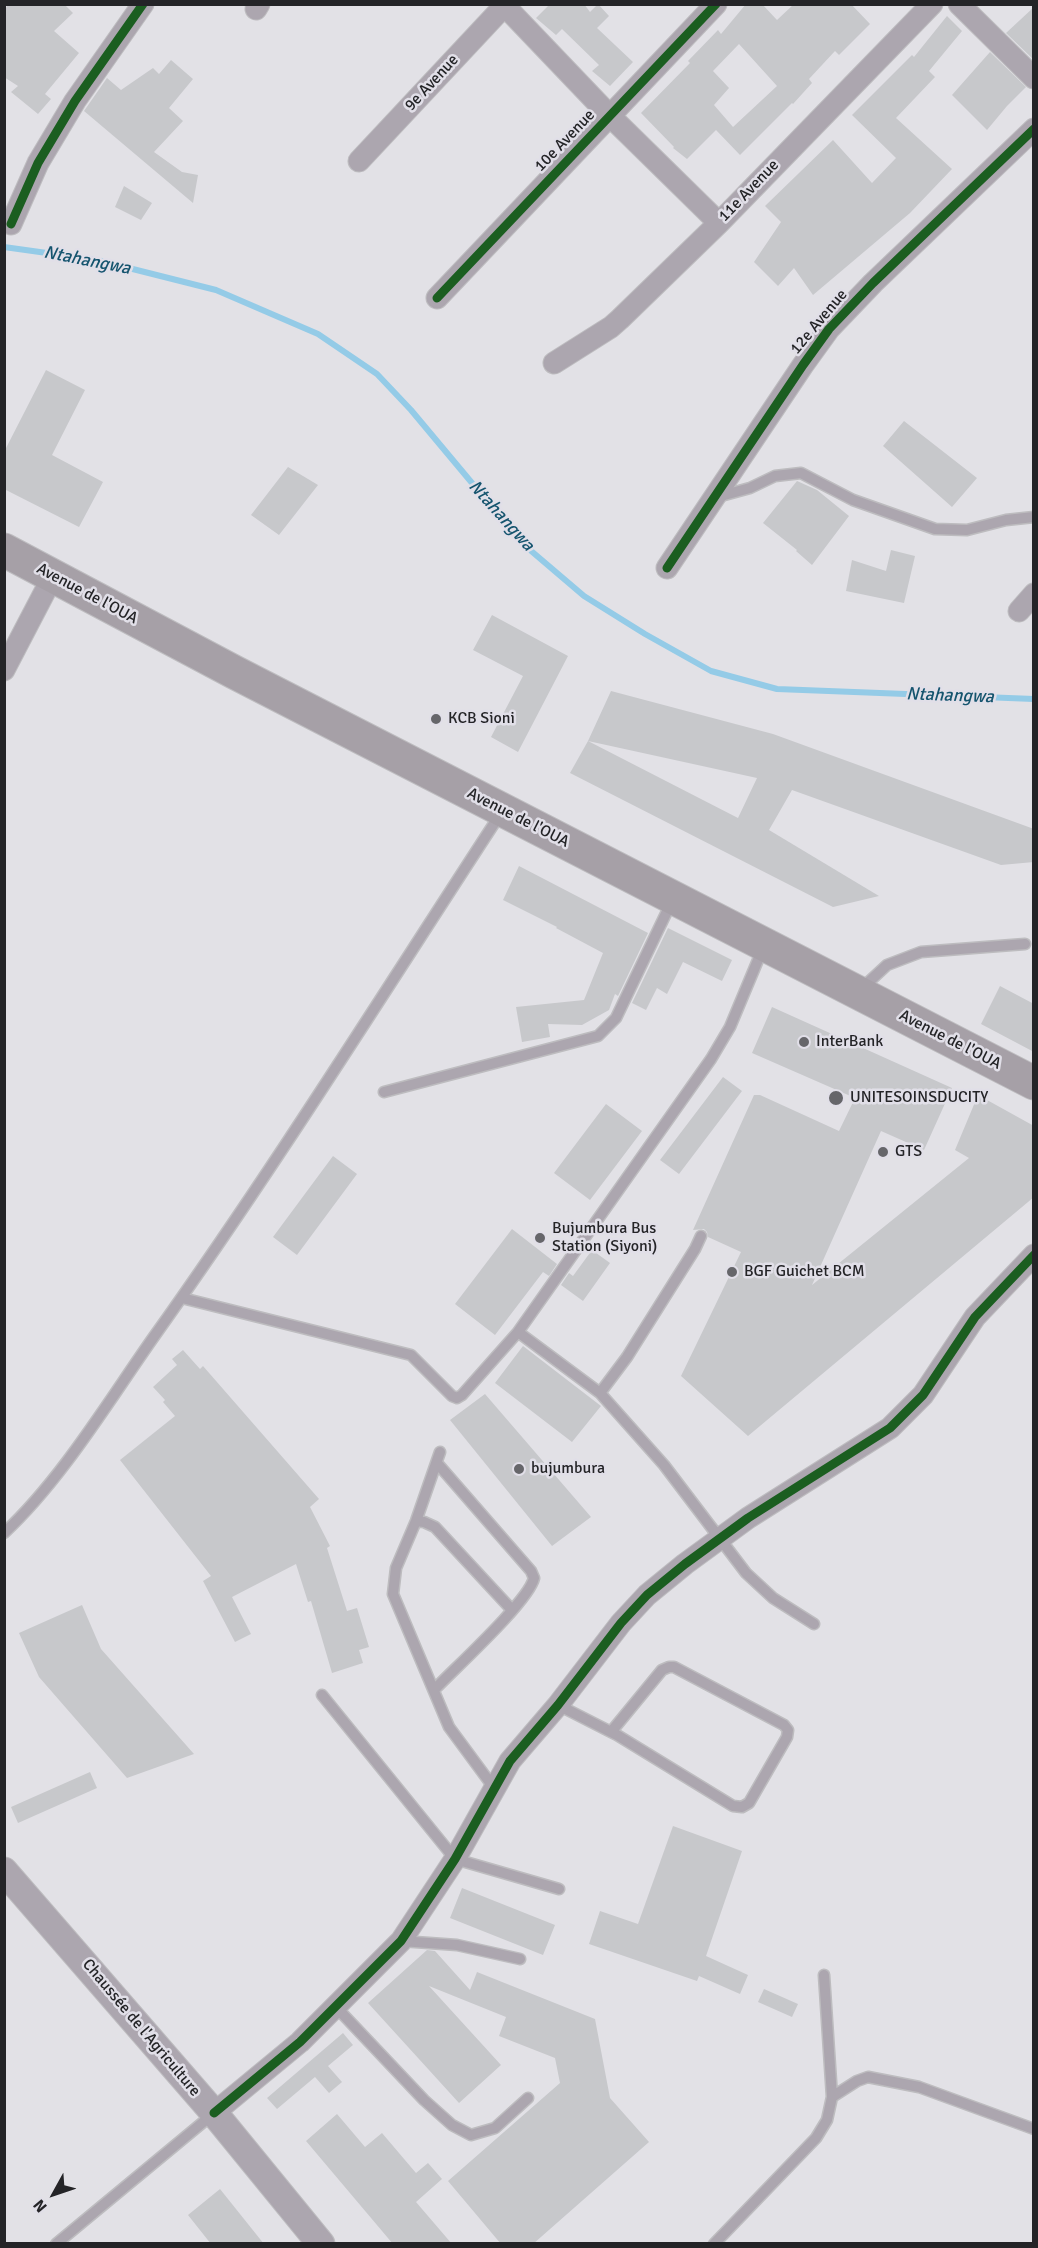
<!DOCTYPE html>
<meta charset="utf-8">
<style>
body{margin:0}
#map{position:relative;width:1038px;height:2248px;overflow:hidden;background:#e2e1e6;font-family:Signika,sans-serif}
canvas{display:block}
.frame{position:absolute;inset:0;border:6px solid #242427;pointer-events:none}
.north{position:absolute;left:24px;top:2164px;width:60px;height:60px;-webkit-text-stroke:4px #e1dfe8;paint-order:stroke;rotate:230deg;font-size:16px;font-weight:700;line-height:24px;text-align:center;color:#242427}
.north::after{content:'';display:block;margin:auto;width:21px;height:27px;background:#242427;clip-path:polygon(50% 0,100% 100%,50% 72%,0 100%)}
</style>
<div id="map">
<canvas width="1038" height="2248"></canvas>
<div class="frame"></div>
<div class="north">N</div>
</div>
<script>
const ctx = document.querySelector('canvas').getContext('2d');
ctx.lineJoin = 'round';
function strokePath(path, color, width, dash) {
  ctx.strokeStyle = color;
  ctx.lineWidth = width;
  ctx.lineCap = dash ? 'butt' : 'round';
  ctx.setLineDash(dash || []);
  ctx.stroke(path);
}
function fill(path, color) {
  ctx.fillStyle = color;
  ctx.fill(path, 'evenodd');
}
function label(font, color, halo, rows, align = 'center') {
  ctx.font = font + ' Signika,sans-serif';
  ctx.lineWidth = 5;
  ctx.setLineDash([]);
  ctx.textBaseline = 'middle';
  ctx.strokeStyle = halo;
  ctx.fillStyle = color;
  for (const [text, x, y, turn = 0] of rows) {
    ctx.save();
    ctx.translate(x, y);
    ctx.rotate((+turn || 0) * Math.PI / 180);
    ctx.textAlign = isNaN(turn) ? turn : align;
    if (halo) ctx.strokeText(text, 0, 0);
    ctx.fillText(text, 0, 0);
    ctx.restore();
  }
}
strokePath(new Path2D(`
 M 4,247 L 97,260 L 216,290 L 318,334 L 377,374 L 411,410 L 523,544 L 584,596 L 645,634 L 711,671 L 777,689 L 1034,699`), '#94cbe7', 6);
fill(new Path2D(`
 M 8,4 L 64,4 L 73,13 L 54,31 L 79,53 L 45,94 L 51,99 L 38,114 L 11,92 L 18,86 L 4,77 L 4,12 Z
 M 550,4 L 584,4 L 590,12 L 598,4 L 609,16 L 597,28 L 633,62 L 610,86 L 592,71 L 599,65 L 562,29 L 556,35 L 536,18 Z
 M 746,4 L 762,4 L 777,20 L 794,4 L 851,4 L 870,24 L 839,55 L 835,51 L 809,79 L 812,83 L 793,104 L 792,103 L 740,155 L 716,130 L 687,159 L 673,148 L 674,147 L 641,113 L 690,63 L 688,61 L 718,30 L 721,34 ZM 739,44 L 777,86 L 733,127 L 714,105 L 729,88 L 713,71 Z
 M 1034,7 L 1034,60 L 1006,33 Z
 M 947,16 L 962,31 L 929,71 L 935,77 L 896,118 L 952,169 L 910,213 L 813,295 L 794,268 L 778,286 L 754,262 L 781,222 L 765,206 L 833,140 L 872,183 L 896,158 L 852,115 L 912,55 L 914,57 Z
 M 990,52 L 1026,87 L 1007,106 L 987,130 L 952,95 Z
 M 171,60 L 193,79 L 169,108 L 183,121 L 154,152 L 182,172 L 198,175 L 193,203 L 84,111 L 107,78 L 121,90 L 153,68 L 159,74 Z
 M 124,186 L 152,203 L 141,220 L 115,207 Z
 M 46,370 L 85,390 L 52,455 L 103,482 L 79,527 L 4,489 L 4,452 Z
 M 904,421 L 977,478 L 952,507 L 883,446 Z
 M 288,467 L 318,485 L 279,535 L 251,515 Z
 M 797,481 L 817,490 L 849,516 L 812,565 L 796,551 L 797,550 L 763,523 Z
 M 891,550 L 915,556 L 904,603 L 846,591 L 852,560 L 886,571 Z
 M 492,615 L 568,656 L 518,752 L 491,737 L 523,676 L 473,650 Z
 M 611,691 L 773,734 L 1034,829 L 1034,862 L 1001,865 L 792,790 L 769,830 L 879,896 L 833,907 L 570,773 L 588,741 ZM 588,741 L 757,778 L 738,818 Z
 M 519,866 L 648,933 L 618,996 L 615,994 L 609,1010 L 582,1025 L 548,1024 L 550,1037 L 522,1042 L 516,1007 L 584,1000 L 603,953 L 556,928 L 557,927 L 503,900 Z
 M 668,928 L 732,960 L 722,981 L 683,962 L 667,994 L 657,988 L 646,1010 L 632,1003 Z
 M 1000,986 L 1034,1004 L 1034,1052 L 981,1024 Z
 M 772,1007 L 952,1088 L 924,1150 L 881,1131 L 812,1285 L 969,1158 L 955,1150 L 978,1095 L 1034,1126 L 1034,1197 L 748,1436 L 681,1376 L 741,1252 L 708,1237 L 707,1232 L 704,1229 L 693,1230 L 754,1095 L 760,1095 L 839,1131 L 855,1098 L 752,1053 Z
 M 723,1077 L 742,1091 L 679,1174 L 660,1160 Z
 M 606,1104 L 642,1131 L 590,1200 L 554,1173 Z
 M 333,1156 L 357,1174 L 297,1255 L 273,1237 Z
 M 512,1229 L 557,1264 L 549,1276 L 543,1272 L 495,1335 L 455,1304 Z
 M 592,1250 L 610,1263 L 583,1301 L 561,1285 L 569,1273 L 573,1276 Z
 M 523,1346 L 601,1406 L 572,1442 L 495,1383 Z
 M 183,1350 L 200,1369 L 203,1366 L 319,1499 L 310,1507 L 330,1546 L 327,1548 L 347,1611 L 357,1608 L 369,1647 L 359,1650 L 363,1663 L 332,1673 L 311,1601 L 308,1602 L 296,1564 L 232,1597 L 251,1634 L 235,1642 L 203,1581 L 211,1576 L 120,1460 L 175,1416 L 163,1402 L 165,1400 L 153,1387 L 177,1365 L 172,1359 Z
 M 485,1394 L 591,1517 L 552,1546 L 450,1420 Z
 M 82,1605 L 101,1649 L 194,1754 L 127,1778 L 39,1677 L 19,1633 Z
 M 90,1772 L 97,1788 L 18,1823 L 11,1807 Z
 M 673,1826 L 742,1851 L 706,1956 L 748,1975 L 740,1994 L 699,1976 L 697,1981 L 589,1944 L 600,1911 L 638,1924 Z
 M 462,1888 L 555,1925 L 543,1955 L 450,1918 Z
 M 427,1950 L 435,1951 L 470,1990 L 477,1972 L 595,2019 L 610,2098 L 649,2142 L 533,2244 L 501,2244 L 448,2181 L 560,2083 L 555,2058 L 499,2036 L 506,2017 L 429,1986 L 501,2065 L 459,2103 L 368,2003 Z
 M 764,1989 L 798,2004 L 792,2017 L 758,2002 Z
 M 343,2033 L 353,2045 L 328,2066 L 342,2082 L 329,2093 L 315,2077 L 277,2109 L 267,2098 Z
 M 337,2114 L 365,2147 L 382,2133 L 416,2173 L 428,2163 L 442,2179 L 416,2202 L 452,2244 L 393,2244 L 306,2141 Z
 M 220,2189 L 264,2244 L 211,2244 L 188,2215 Z`), '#c7c8cb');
const service = new Path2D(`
 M 717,497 L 750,488 L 775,476 L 801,473 L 853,500 L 935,529 L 967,530 L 1006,520 L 1034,517
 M 763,948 L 730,1027 L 711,1059 L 518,1332 L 600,1393 L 664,1465 L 746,1573 L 773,1598 L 814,1624
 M 860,990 L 887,965 L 921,952 L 1025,944
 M 384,1092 L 598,1036 L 616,1018 L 672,901
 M 182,1298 L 411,1355 L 452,1396 L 457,1398 L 462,1395 L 518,1332
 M 600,1393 L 627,1357 L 695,1249 L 701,1236
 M 440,1452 L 416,1521 L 396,1568 L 393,1594 L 449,1727 L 494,1788
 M 416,1521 L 424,1522 L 435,1527 L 512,1610
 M 4,1533 C 61,1480 108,1402 153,1338 C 275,1167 386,989 501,813
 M 434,1690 C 454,1669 529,1601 534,1578 L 531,1571 L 437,1463
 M 322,1695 L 455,1859 L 559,1889
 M 558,1705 L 611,1732 L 617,1735 L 733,1806 L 742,1807 L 749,1803 L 787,1737 L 788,1730 L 784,1725 L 674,1667 L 669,1667 L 662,1670 L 611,1732
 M 401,1941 L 457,1945 L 520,1959
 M 336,2007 L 424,2100 L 452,2125 L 471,2135 L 495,2128 L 528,2098
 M 832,2097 L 857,2081 L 868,2077 L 919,2087 L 1034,2129
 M 56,2244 L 213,2114
 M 714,2244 L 816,2138 L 827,2120 L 832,2097 L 824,1975`);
const minor = new Path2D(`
 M 503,4 L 610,116 L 719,223
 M 959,4 L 1034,78
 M 256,9 L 259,4
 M 359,161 L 506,4
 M 11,224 L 38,163 L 75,101 L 143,4
 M 437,298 L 716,4
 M 554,363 L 611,327 L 620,319 L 719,223 L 932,4
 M 667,568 L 803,365 L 829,329 L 873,283 L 1034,129
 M 1019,611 L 1034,594
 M 4,670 L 53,576
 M 214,2113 L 300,2042 L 401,1941 L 455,1859 L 510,1761 L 558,1705 L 621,1623 L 647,1595 L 685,1564 L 748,1518 L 890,1428 L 923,1395 L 975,1317 L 1034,1255`);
const tertiary = new Path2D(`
 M 4,1871 L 214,2113 L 321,2244`);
const primary = new Path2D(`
 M 4,550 L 234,672 L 1034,1083`);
strokePath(service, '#bdbcbf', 13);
strokePath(minor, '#bdbcbf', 23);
strokePath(tertiary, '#bdbcbf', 29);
strokePath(primary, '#bdbcbf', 35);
strokePath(service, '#aca6af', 10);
strokePath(minor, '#aca6af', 21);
strokePath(tertiary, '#aca6af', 27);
strokePath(primary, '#a6a0a7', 33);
strokePath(new Path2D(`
 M 11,224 L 38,163 L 75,101 L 143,4
 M 437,298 L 716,4
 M 667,568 L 803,365 L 829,329 L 873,283 L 1034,129
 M 214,2113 L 300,2042 L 401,1941 L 455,1859 L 510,1761 L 558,1705 L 621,1623 L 647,1595 L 685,1564 L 748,1518 L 890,1428 L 923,1395 L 975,1317 L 1034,1255`), '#1b5e20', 9);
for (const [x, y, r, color] of [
 [436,719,6,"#66666a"],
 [804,1042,6,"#66666a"],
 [836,1098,8,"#66666a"],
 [883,1152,6,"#66666a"],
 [540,1238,6,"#66666a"],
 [732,1272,6,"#66666a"],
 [519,1469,6,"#66666a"]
]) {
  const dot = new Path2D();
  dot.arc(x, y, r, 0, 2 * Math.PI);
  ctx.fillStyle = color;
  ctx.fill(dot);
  strokePath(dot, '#e1dfe8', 2);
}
label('16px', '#242427', '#e1dfe8', [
 ["9e Avenue",432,83,-47],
 ["10e Avenue",565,141,-46],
 ["11e Avenue",749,191,-46],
 ["12e Avenue",819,322,-50],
 ["Avenue de l'OUA",87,594,28],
 ["Avenue de l'OUA",518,818,27],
 ["Avenue de l'OUA",950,1040,27],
 ["Chaussée de l'Agriculture",141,2028,50]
]);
label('16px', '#242427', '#e1dfe8', [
 ["KCB Sioni",448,719],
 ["InterBank",816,1042],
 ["UNITESOINSDUCITY",850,1098],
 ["GTS",895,1152],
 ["Bujumbura Bus",552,1229],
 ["Station (Siyoni)",552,1247],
 ["BGF Guichet BCM",744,1272],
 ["bujumbura",531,1469]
], 'left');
label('italic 18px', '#15546e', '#e1dfe8', [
 ["Ntahangwa",87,261,11],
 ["Ntahangwa",501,516,48],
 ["Ntahangwa",950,696,2]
]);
</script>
